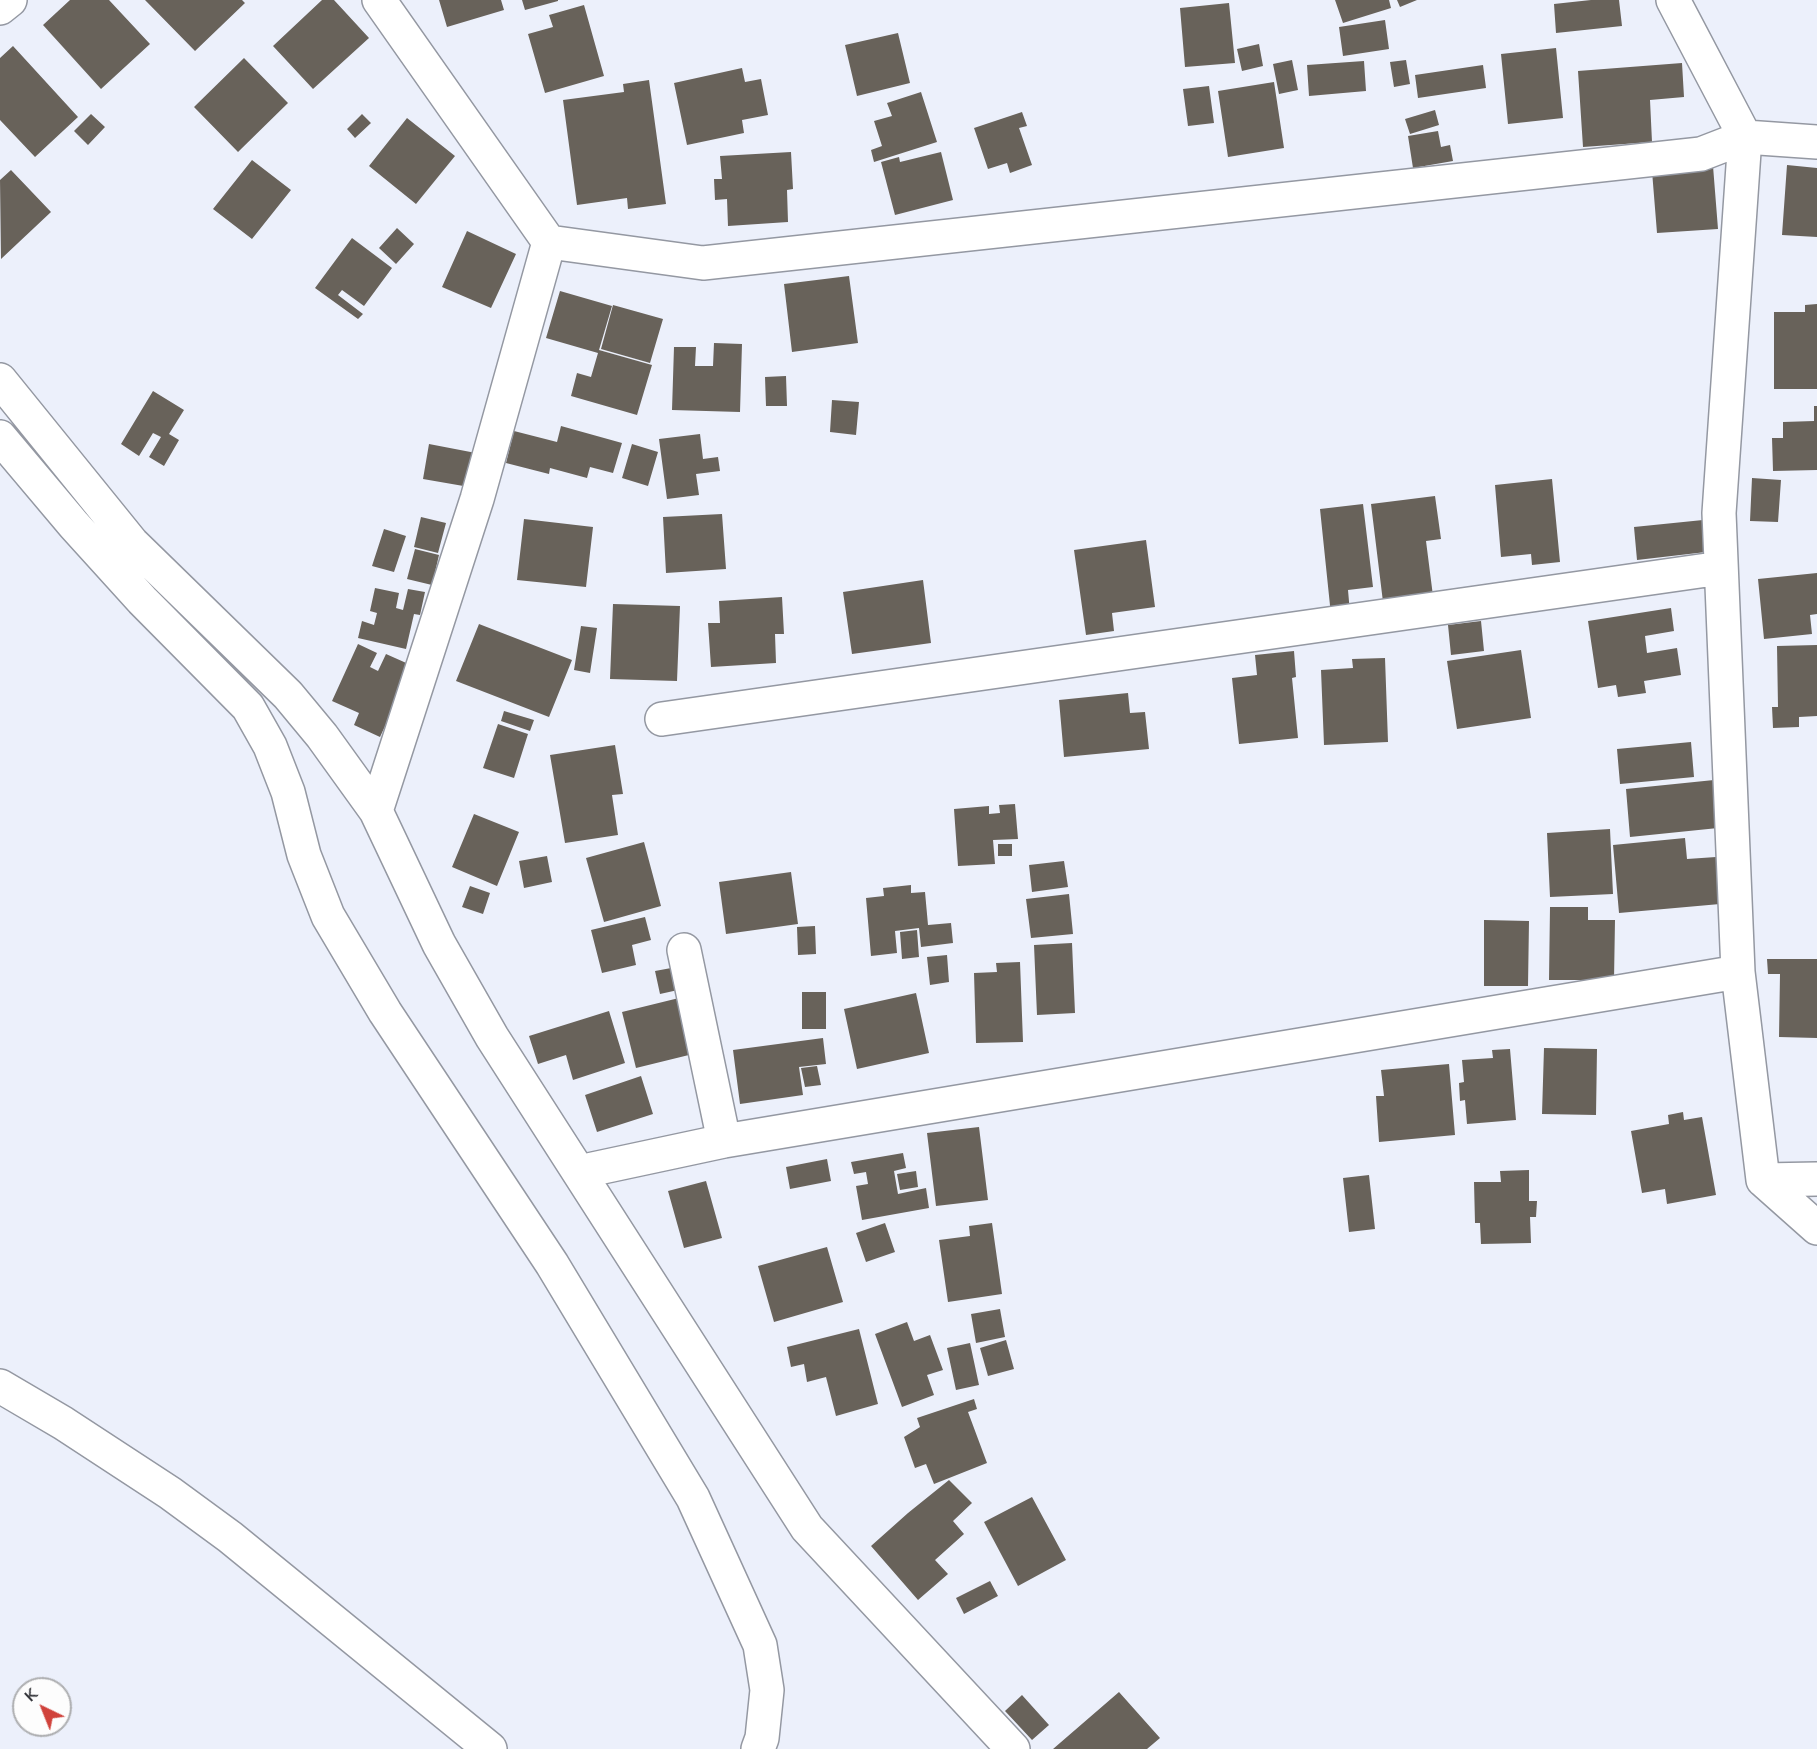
<!DOCTYPE html>
<style>
body{margin:0}
#map{position:relative;width:1817px;height:1749px;overflow:hidden;background:#ecf0fb;font-family:"Nunito Sans",sans-serif}
canvas{display:block}
.north{position:absolute;left:12px;top:1677px;width:60px;height:60px;box-sizing:border-box;background:#fdfdfd;border:2px solid #adaeb0;border-radius:50%;rotate:317deg;font-size:16px;font-weight:700;line-height:24px;text-align:center;color:#36373c}
.north::after{content:'';display:block;margin:auto;width:21px;height:27px;background:#d0423b;clip-path:polygon(50% 0,100% 100%,50% 72%,0 100%)}
</style>
<div id="map">
<canvas width="1817" height="1749"></canvas>
<div class="north">K</div>
</div>
<script>
const ctx = document.querySelector('canvas').getContext('2d');
ctx.lineJoin = 'round';
function fill(path, color) {
  ctx.fillStyle = color;
  ctx.fill(path, 'evenodd');
}
function strokePath(path, color, width, dash) {
  ctx.strokeStyle = color;
  ctx.lineWidth = width;
  ctx.lineCap = dash ? 'butt' : 'round';
  ctx.setLineDash(dash || []);
  ctx.stroke(path);
}
fill(new Path2D(`
 M 70,0 L 109,0 L 150,44 L 101,89 L 43,25 Z
 M 145,0 L 242,0 L 245,3 L 195,51 Z
 M 322,0 L 334,0 L 369,38 L 313,89 L 273,46 Z
 M 439,0 L 501,0 L 504,10 L 447,27 Z
 M 522,0 L 558,0 L 558,1 L 525,10 Z
 M 1335,0 L 1389,0 L 1391,8 L 1343,23 Z
 M 1397,0 L 1417,0 L 1400,7 Z
 M 1591,0 L 1619,0 L 1622,26 L 1556,33 L 1554,4 Z
 M 1229,3 L 1235,63 L 1185,67 L 1180,8 Z
 M 584,5 L 604,76 L 545,93 L 528,34 L 553,27 L 549,15 Z
 M 1385,20 L 1389,49 L 1343,56 L 1339,27 Z
 M 898,33 L 910,83 L 857,96 L 845,45 Z
 M 1259,44 L 1263,66 L 1242,71 L 1237,49 Z
 M 13,46 L 78,117 L 35,157 L 0,120 L 0,58 Z
 M 1556,48 L 1563,118 L 1508,124 L 1501,54 Z
 M 244,58 L 288,103 L 238,152 L 194,107 Z
 M 1292,60 L 1298,90 L 1279,94 L 1273,64 Z
 M 1406,60 L 1410,84 L 1394,87 L 1390,62 Z
 M 1364,61 L 1366,91 L 1309,96 L 1307,65 Z
 M 1682,63 L 1684,97 L 1650,100 L 1652,142 L 1583,147 L 1578,71 Z
 M 1483,65 L 1486,88 L 1418,98 L 1415,75 Z
 M 742,68 L 745,82 L 761,79 L 768,115 L 742,120 L 744,133 L 687,145 L 674,83 Z
 M 649,80 L 666,204 L 628,209 L 627,198 L 577,205 L 563,100 L 624,92 L 623,84 Z
 M 1274,82 L 1284,148 L 1228,157 L 1218,91 Z
 M 1209,86 L 1214,123 L 1188,126 L 1183,89 Z
 M 921,92 L 937,142 L 874,162 L 871,150 L 882,146 L 874,121 L 892,116 L 887,103 Z
 M 1435,110 L 1439,125 L 1410,134 L 1405,119 Z
 M 1022,112 L 1027,126 L 1019,128 L 1032,165 L 1010,173 L 1007,163 L 988,169 L 974,128 Z
 M 91,114 L 105,127 L 88,145 L 74,131 Z
 M 362,114 L 371,123 L 355,138 L 347,129 Z
 M 407,118 L 455,156 L 416,204 L 369,166 Z
 M 1438,131 L 1441,147 L 1450,145 L 1453,161 L 1413,168 L 1408,136 Z
 M 791,152 L 793,189 L 787,190 L 788,222 L 728,226 L 727,199 L 715,200 L 714,179 L 722,179 L 720,156 Z
 M 941,152 L 953,200 L 895,215 L 881,162 L 899,157 L 900,162 Z
 M 252,160 L 291,190 L 252,239 L 213,209 Z
 M 1787,165 L 1817,168 L 1817,237 L 1782,235 Z
 M 1713,166 L 1718,229 L 1657,233 L 1652,171 Z
 M 11,170 L 51,212 L 1,259 L 0,180 Z
 M 397,228 L 414,244 L 396,264 L 379,248 Z
 M 467,231 L 516,254 L 491,308 L 442,287 Z
 M 352,238 L 392,268 L 364,306 L 342,290 L 338,295 L 363,314 L 358,319 L 315,288 Z
 M 849,276 L 858,343 L 792,352 L 784,284 Z
 M 560,291 L 612,306 L 599,350 L 652,365 L 637,415 L 571,396 L 577,373 L 591,377 L 598,353 L 546,338 Z
 M 1817,304 L 1817,389 L 1774,389 L 1774,312 L 1805,312 L 1805,305 Z
 M 613,305 L 663,319 L 650,363 L 601,349 Z
 M 714,343 L 742,344 L 740,412 L 672,410 L 674,347 L 696,347 L 695,366 L 713,366 Z
 M 786,376 L 787,406 L 766,406 L 765,377 Z
 M 153,391 L 184,410 L 169,434 L 179,440 L 164,466 L 149,457 L 161,437 L 153,433 L 139,456 L 121,444 Z
 M 832,400 L 859,402 L 856,435 L 830,432 Z
 M 1814,406 L 1817,406 L 1817,470 L 1773,471 L 1772,438 L 1783,438 L 1783,422 L 1814,421 Z
 M 561,426 L 622,443 L 613,473 L 590,467 L 587,478 L 550,468 L 549,474 L 506,463 L 514,431 L 557,442 Z
 M 700,434 L 703,459 L 718,457 L 720,471 L 696,474 L 699,495 L 667,499 L 659,439 Z
 M 429,444 L 481,454 L 475,488 L 423,479 Z
 M 632,444 L 658,452 L 648,486 L 622,478 Z
 M 1752,478 L 1781,480 L 1778,522 L 1750,521 Z
 M 1552,479 L 1560,562 L 1532,565 L 1531,554 L 1501,557 L 1495,485 Z
 M 1435,496 L 1441,539 L 1426,541 L 1433,596 L 1383,602 L 1371,504 Z
 M 1363,504 L 1373,587 L 1348,590 L 1350,613 L 1331,615 L 1320,509 Z
 M 722,514 L 726,569 L 666,573 L 663,517 Z
 M 421,517 L 446,523 L 438,553 L 414,547 Z
 M 524,519 L 593,527 L 586,587 L 517,580 Z
 M 1703,520 L 1706,552 L 1637,560 L 1634,527 Z
 M 384,529 L 406,536 L 394,572 L 372,566 Z
 M 1146,540 L 1155,607 L 1112,613 L 1114,631 L 1086,635 L 1074,550 Z
 M 415,549 L 439,555 L 432,585 L 407,579 Z
 M 1817,573 L 1817,614 L 1810,615 L 1812,634 L 1764,639 L 1758,579 Z
 M 923,580 L 931,643 L 852,654 L 843,592 Z
 M 375,588 L 399,593 L 396,608 L 403,610 L 408,589 L 425,592 L 420,615 L 414,614 L 406,649 L 358,638 L 362,621 L 374,625 L 377,613 L 370,611 Z
 M 782,597 L 784,634 L 775,634 L 776,663 L 711,667 L 708,623 L 720,623 L 719,601 Z
 M 613,604 L 680,606 L 677,681 L 610,679 Z
 M 1671,608 L 1674,631 L 1645,636 L 1647,653 L 1677,648 L 1681,675 L 1644,681 L 1646,693 L 1618,697 L 1616,685 L 1598,688 L 1588,621 Z
 M 1481,621 L 1484,651 L 1451,655 L 1448,625 Z
 M 479,624 L 572,660 L 549,717 L 456,681 Z
 M 581,626 L 597,628 L 590,673 L 574,670 Z
 M 358,644 L 377,653 L 370,667 L 378,671 L 386,654 L 413,666 L 380,737 L 354,725 L 359,713 L 332,701 Z
 M 1817,645 L 1817,716 L 1799,717 L 1799,727 L 1773,728 L 1772,707 L 1778,707 L 1777,646 Z
 M 1521,650 L 1531,718 L 1457,729 L 1447,661 Z
 M 1294,651 L 1296,677 L 1292,678 L 1298,738 L 1239,744 L 1232,678 L 1257,675 L 1255,655 Z
 M 1385,658 L 1388,742 L 1324,745 L 1321,670 L 1353,668 L 1352,659 Z
 M 1128,693 L 1130,713 L 1145,712 L 1149,749 L 1064,757 L 1059,700 Z
 M 504,711 L 534,720 L 530,731 L 501,721 Z
 M 498,724 L 528,734 L 514,778 L 483,768 Z
 M 1691,742 L 1694,777 L 1620,784 L 1617,749 Z
 M 615,745 L 623,794 L 612,795 L 618,835 L 565,843 L 550,755 Z
 M 1714,780 L 1718,828 L 1630,837 L 1626,789 Z
 M 1015,804 L 1018,839 L 993,840 L 995,864 L 958,866 L 954,809 L 989,806 L 989,814 L 1000,813 L 999,805 Z
 M 474,814 L 519,832 L 497,886 L 452,867 Z
 M 1610,829 L 1613,894 L 1550,897 L 1547,833 Z
 M 1685,838 L 1687,859 L 1716,857 L 1720,904 L 1619,913 L 1613,845 Z
 M 644,842 L 661,906 L 604,922 L 586,858 Z
 M 998,844 L 1012,844 L 1012,856 L 998,856 Z
 M 547,856 L 552,882 L 524,888 L 519,861 Z
 M 1064,861 L 1068,887 L 1032,892 L 1029,865 Z
 M 791,872 L 798,924 L 726,934 L 719,882 Z
 M 911,885 L 911,893 L 925,892 L 928,925 L 951,923 L 953,943 L 921,947 L 919,928 L 895,931 L 897,953 L 871,956 L 866,898 L 884,896 L 883,888 Z
 M 470,886 L 490,893 L 483,914 L 462,907 Z
 M 1069,894 L 1073,934 L 1031,938 L 1026,899 Z
 M 1550,907 L 1588,907 L 1588,920 L 1615,920 L 1614,980 L 1549,980 Z
 M 645,917 L 651,940 L 632,945 L 636,965 L 602,973 L 591,930 Z
 M 1484,920 L 1529,921 L 1528,986 L 1484,986 Z
 M 815,926 L 816,954 L 798,955 L 797,927 Z
 M 917,930 L 919,957 L 902,959 L 900,932 Z
 M 1072,943 L 1075,1013 L 1037,1015 L 1034,945 Z
 M 947,955 L 949,982 L 930,985 L 927,957 Z
 M 1767,959 L 1817,959 L 1817,1038 L 1779,1037 L 1780,974 L 1768,974 Z
 M 1020,962 L 1023,1042 L 976,1043 L 974,973 L 997,972 L 996,963 Z
 M 682,966 L 687,988 L 660,994 L 655,971 Z
 M 802,992 L 826,992 L 826,1029 L 802,1029 Z
 M 916,993 L 929,1053 L 857,1069 L 844,1009 Z
 M 683,997 L 697,1053 L 636,1068 L 622,1012 Z
 M 609,1011 L 625,1063 L 573,1080 L 566,1055 L 538,1064 L 529,1036 Z
 M 823,1038 L 826,1064 L 799,1067 L 803,1095 L 740,1104 L 733,1050 Z
 M 1544,1048 L 1597,1049 L 1596,1115 L 1542,1114 Z
 M 1510,1049 L 1516,1120 L 1467,1124 L 1465,1100 L 1460,1101 L 1459,1083 L 1464,1082 L 1462,1060 L 1493,1058 L 1492,1050 Z
 M 1449,1064 L 1455,1135 L 1379,1142 L 1376,1096 L 1384,1096 L 1381,1070 Z
 M 817,1066 L 821,1085 L 805,1087 L 801,1068 Z
 M 641,1076 L 653,1114 L 597,1132 L 585,1095 Z
 M 1683,1112 L 1684,1120 L 1702,1117 L 1716,1195 L 1667,1204 L 1665,1189 L 1642,1193 L 1631,1131 L 1669,1124 L 1668,1115 Z
 M 979,1127 L 988,1200 L 936,1206 L 927,1133 Z
 M 903,1153 L 906,1168 L 894,1171 L 898,1194 L 926,1188 L 929,1208 L 862,1220 L 856,1186 L 868,1184 L 866,1172 L 854,1174 L 851,1162 Z
 M 827,1159 L 831,1181 L 790,1189 L 786,1167 Z
 M 1529,1170 L 1529,1201 L 1537,1201 L 1536,1217 L 1530,1217 L 1531,1243 L 1481,1244 L 1480,1223 L 1475,1223 L 1474,1182 L 1501,1182 L 1500,1171 Z
 M 916,1171 L 918,1187 L 900,1190 L 897,1174 Z
 M 1369,1175 L 1375,1229 L 1349,1232 L 1343,1178 Z
 M 706,1181 L 722,1238 L 684,1248 L 668,1191 Z
 M 885,1223 L 895,1252 L 866,1262 L 856,1233 Z
 M 992,1223 L 1002,1294 L 948,1302 L 939,1240 L 970,1236 L 969,1226 Z
 M 827,1247 L 843,1302 L 774,1322 L 758,1266 Z
 M 1000,1309 L 1005,1337 L 976,1343 L 971,1314 Z
 M 907,1322 L 914,1341 L 930,1335 L 943,1370 L 927,1375 L 934,1395 L 902,1407 L 875,1334 Z
 M 859,1329 L 878,1404 L 836,1416 L 826,1377 L 807,1382 L 804,1364 L 791,1367 L 787,1347 Z
 M 1006,1340 L 1014,1369 L 988,1376 L 980,1348 Z
 M 970,1343 L 979,1385 L 956,1390 L 947,1348 Z
 M 974,1399 L 977,1409 L 968,1412 L 987,1463 L 934,1484 L 926,1464 L 915,1468 L 904,1437 L 920,1427 L 917,1418 Z
 M 949,1480 L 972,1503 L 953,1521 L 964,1534 L 935,1560 L 948,1574 L 918,1600 L 871,1546 L 908,1513 Z
 M 1032,1497 L 1066,1560 L 1018,1586 L 984,1522 Z
 M 990,1581 L 998,1596 L 964,1614 L 956,1598 Z
 M 1119,1692 L 1160,1738 L 1147,1749 L 1053,1749 Z
 M 1022,1695 L 1049,1725 L 1032,1740 L 1005,1711 Z`), '#68625a');
const street = new Path2D(`
 M 379,0 L 549,242 L 703,263 L 1701,154 L 1745,137 L 1719,513 L 1738,972 L 1763,1180 L 1817,1228
 M 0,8 L 10,0
 M 0,380 L 132,543 L 288,695 L 322,736 L 376,811 L 439,944 L 492,1037 L 807,1528 L 1013,1749
 M 0,437 L 74,525 L 142,600 L 248,707 L 270,746 L 288,792 L 304,855 L 328,916 L 385,1012 L 552,1264 L 693,1498 L 760,1645 L 767,1690 L 762,1738 L 758,1749
 M 662,719 L 1721,568
 M 376,811 L 477,499 L 549,242
 M 684,950 L 724,1141
 M 579,1172 L 724,1141 L 1738,972
 M 1763,1180 L 1817,1179
 M 0,1386 L 63,1423 L 170,1493 L 230,1537 L 490,1749`);
const secondary = new Path2D(`
 M 1673,0 L 1745,137 L 1817,142`);
strokePath(street, '#9498a2', 36);
strokePath(secondary, '#9498a2', 36);
strokePath(street, '#fff', 33);
strokePath(secondary, '#fff', 33);
</script>
